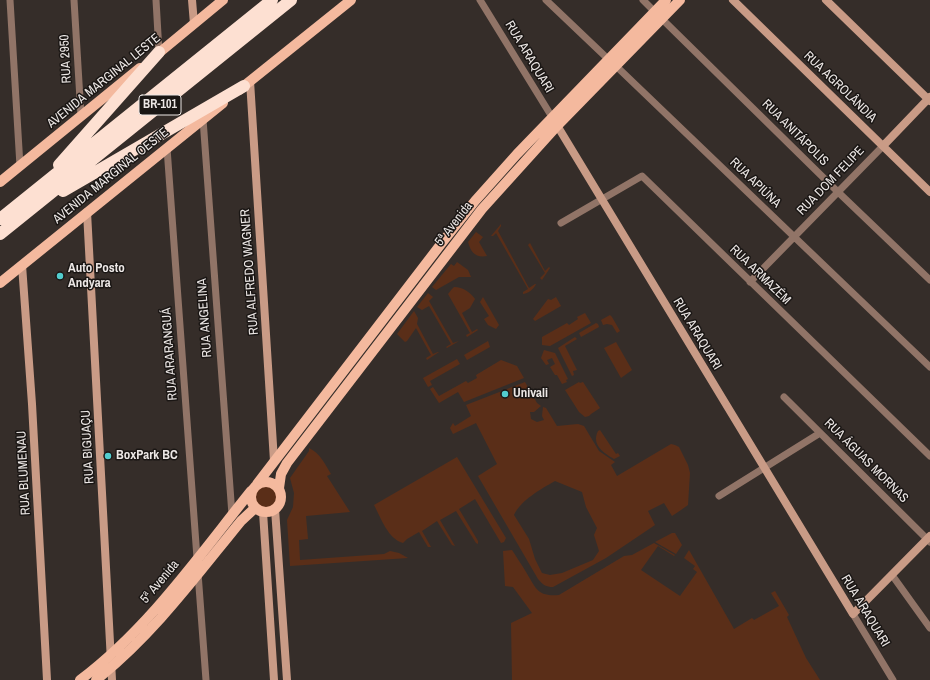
<!DOCTYPE html>
<meta charset="utf-8">
<style>
body{margin:0}
canvas{display:block;background:#352d29}
</style>
<canvas width="930" height="680"></canvas>
<script>
const ctx = document.querySelector('canvas').getContext('2d');
ctx.lineJoin = 'round';
function fill(path, color) {
  ctx.fillStyle = color;
  ctx.fill(path, 'evenodd');
}
function strokePath(path, color, width, dash) {
  ctx.strokeStyle = color;
  ctx.lineWidth = width;
  ctx.lineCap = dash ? 'butt' : 'round';
  ctx.setLineDash(dash || []);
  ctx.stroke(path);
}
function label(font, color, halo, rows, align = 'center') {
  ctx.font = font + ' "Archivo Narrow",sans-serif';
  ctx.lineWidth = 3;
  ctx.setLineDash([]);
  ctx.textBaseline = 'middle';
  ctx.strokeStyle = halo;
  ctx.fillStyle = color;
  for (const [text, x, y, turn = 0] of rows) {
    ctx.save();
    ctx.translate(x, y);
    ctx.rotate((+turn || 0) * Math.PI / 180);
    ctx.textAlign = isNaN(turn) ? turn : align;
    if (halo) ctx.strokeText(text, 0, 0);
    ctx.fillText(text, 0, 0);
    ctx.restore();
  }
}
fill(new Path2D(`
 M 501,224 L 501,226 L 498,231 L 529,288 L 535,284 L 536,284 C 534,289 529,293 523,294 L 523,292 L 528,289 L 496,233 L 493,236 L 491,236 Z
 M 476,232 L 483,237 L 479,242 L 487,256 C 476,258 471,253 468,242 Z
 M 530,243 L 545,271 L 549,267 L 550,268 L 542,280 L 540,278 L 545,273 L 528,245 Z
 M 457,262 L 468,270 L 471,277 L 459,277 L 436,290 L 432,287 L 451,264 L 454,266 Z
 M 454,287 C 463,287 470,292 475,299 L 470,308 L 462,313 L 472,332 L 477,329 L 478,330 L 467,337 L 466,335 L 470,333 L 448,294 L 452,289 Z
 M 428,293 L 433,297 L 429,301 L 453,343 L 459,341 L 447,348 L 446,347 L 451,344 L 429,306 L 422,310 L 417,307 Z
 M 483,297 L 499,325 L 496,329 L 488,325 L 484,319 L 489,316 L 480,302 Z
 M 556,297 L 561,306 L 535,321 L 533,319 L 548,299 L 551,300 Z
 M 414,311 L 418,318 L 417,324 L 433,354 L 438,352 L 439,352 L 427,360 L 426,358 L 431,355 L 416,328 L 407,341 L 405,342 L 397,334 Z
 M 585,313 L 591,323 L 550,346 L 542,345 L 542,337 L 567,323 L 569,325 L 578,319 L 577,317 Z
 M 610,315 L 612,317 L 620,331 L 617,333 L 612,325 L 607,324 L 603,325 L 601,320 Z
 M 596,323 L 598,324 L 599,327 L 581,337 L 579,333 Z
 M 575,337 L 577,339 L 565,346 L 577,370 L 573,371 L 574,375 L 572,376 L 558,348 Z
 M 488,341 L 490,347 L 467,360 L 464,355 Z
 M 616,342 L 632,370 L 621,378 L 604,348 Z
 M 544,350 L 555,353 L 568,379 L 566,380 L 567,382 L 562,384 L 557,375 L 555,375 L 550,367 L 555,364 L 552,358 L 547,360 L 549,364 L 546,365 L 541,358 Z
 M 457,359 L 460,364 L 430,381 L 432,385 L 428,387 L 423,378 Z
 M 501,360 L 517,366 L 524,378 L 464,402 L 458,392 L 439,403 L 430,389 L 433,387 L 439,396 L 466,381 L 468,383 L 477,378 L 476,375 Z
 M 525,382 L 537,403 L 541,406 L 534,412 L 530,412 L 531,419 L 537,422 L 544,420 L 542,416 L 543,407 L 546,408 L 557,426 L 578,424 L 584,426 L 599,451 L 615,462 L 611,465 L 617,476 L 671,444 L 675,445 L 679,447 L 688,465 L 690,473 L 688,505 L 681,510 L 672,516 L 664,503 L 648,511 L 655,525 L 606,558 L 553,587 C 546,587 543,585 538,579 L 478,476 L 497,464 L 476,423 L 453,434 L 450,428 L 453,423 L 455,426 L 471,416 L 466,405 ZM 555,481 L 582,492 L 586,507 L 597,528 L 594,535 L 599,551 L 593,560 L 562,573 L 550,575 L 542,573 L 535,559 L 529,539 L 514,515 C 521,500 541,489 555,481 Z
 M 579,382 L 580,383 L 583,382 L 600,408 L 591,414 L 589,416 L 585,417 L 579,412 L 565,390 Z
 M 600,430 L 616,454 L 618,453 L 620,456 L 614,459 C 604,453 591,445 598,431 Z
 M 309,448 C 320,453 325,464 331,474 L 327,476 L 350,512 L 306,516 L 308,539 L 299,540 L 300,560 L 384,554 L 390,551 L 399,553 L 408,558 L 290,566 L 287,520 L 293,507 L 294,493 L 290,478 L 309,451 Z
 M 457,457 L 506,538 L 504,542 L 501,543 L 475,499 L 459,509 L 478,541 L 478,544 L 476,543 L 456,511 L 440,520 L 455,546 L 452,545 L 437,521 L 422,531 L 431,547 L 428,547 L 419,532 L 407,539 L 403,543 C 388,539 381,518 374,505 Z
 M253 497a13 13 0 1 1 26 0a13 13 0 1 1-26 0Z
 M 672,533 L 675,533 L 682,545 L 676,554 L 655,542 Z
 M 654,543 L 675,555 L 674,556 L 658,546 L 641,570 L 680,596 L 697,572 L 693,569 L 695,566 L 684,558 L 689,550 L 734,629 L 752,618 L 754,620 L 779,606 L 771,593 L 775,591 L 789,615 L 787,617 L 806,658 L 820,680 L 512,680 L 511,623 L 532,613 L 513,587 L 505,586 L 503,551 L 512,550 C 517,558 522,565 526,572 C 536,588 537,597 559,595 L 624,556 L 632,555 Z`), '#5a2e18');
strokePath(new Path2D(`
 M 10,0 L 20,166
 M 74,0 L 81,116
 M 156,0 L 159,52
 M 480,0 L 552,117
 M 546,0 L 608,59
 M 643,0 L 655,12
 M 662,19 L 838,192 L 930,280
 M 616,66 L 930,367
 M 203,119 L 232,515
 M 167,148 L 197,558
 M 561,223 L 642,176 L 930,456
 M 750,282 L 883,146
 M 784,397 L 930,542
 M 719,496 L 820,433
 M 198,573 L 206,680
 M 892,575 L 930,628
 M 853,614 L 893,680`), '#917467', 7);
strokePath(new Path2D(`
 M 192,0 L 194,24
 M 733,0 L 930,192
 M 826,0 L 930,101
 M 250,81 L 274,461
 M 555,122 L 853,614 L 930,536
 M 883,146 L 930,97
 M 87,212 L 112,680
 M 22,265 L 32,404 L 47,680
 M 275,509 L 287,680
 M 263,512 L 274,680`), '#c99b86', 8);
strokePath(new Path2D(`
 M 154,57 L 223,0
 M 239,90 L 351,0
 M 0,182 L 140,68
 M 0,283 L 223,103
 M251 497a15 15 0 1 1 30 0a15 15 0 1 1-30 0Z
 M 257,484 L 441,244 L 475,201 L 517,154 L 666,0
 M 279,488 L 281,474 L 287,463 L 482,209 L 557,126 L 680,0
 M 80,680 C 148,629 198,557 251,491
 M 96,680 C 153,635 196,576 241,521 L 255,508`), '#f4b99e', 10);
strokePath(new Path2D(`
 M 59,165 L 159,52
 M 63,191 L 244,86
 M 0,219 L 272,0
 M 0,234 L 291,0`), '#fde0d2', 12);
for (const [x, y, r, color] of [
 [60,276,4,"#52cdce"],
 [505,394,4,"#52cdce"],
 [108,456,4,"#52cdce"]
]) {
  const dot = new Path2D();
  dot.arc(x, y, r, 0, 2 * Math.PI);
  ctx.fillStyle = color;
  ctx.fill(dot);
  strokePath(dot, '#1a1614', 1.5);
}
for (const [x, y, w] of [
 [160,105,42]
]) {
  const box = new Path2D();
  box.roundRect(x - w / 2, y - 10, w, 20, 3);
  ctx.fillStyle = '#1a1614';
  ctx.fill(box);
  strokePath(box, '#ece7e5', 1);
}
label('bold 12px', '#ece7e5', null, [
 ["BR-101",160,105]
]);
label('13px', '#ece7e5', '#1a1614', [
 ["RUA ARAQUARI",529,57,59],
 ["RUA 2950",66,59,-93],
 ["AVENIDA MARGINAL LESTE",104,81,-39],
 ["RUA AGROLÂNDIA",840,87,44],
 ["RUA ANITÁPOLIS",795,133,45],
 ["AVENIDA MARGINAL OESTE",111,176,-39],
 ["RUA DOM FELIPE",831,181,-46],
 ["RUA APIÚNA",755,183,44],
 ["5ª Avenida",454,224,-52],
 ["RUA ALFREDO WAGNER",250,272,-94],
 ["RUA ARMAZÉM",760,275,44],
 ["RUA ANGELINA",205,318,-94],
 ["RUA ARAQUARI",697,334,59],
 ["RUA ARARANGUÁ",170,354,-94],
 ["RUA BIGUAÇU",88,447,-93],
 ["RUA ÁGUAS MORNAS",866,461,45],
 ["RUA BLUMENAU",24,473,-93],
 ["5ª Avenida",160,582,-50],
 ["RUA ARAQUARI",865,611,59]
]);
label('bold 13px', '#ece7e5', '#1a1614', [
 ["Auto Posto",68,269],
 ["Andyara",68,284],
 ["Univali",513,394],
 ["BoxPark BC",116,456]
], 'left');
</script>
